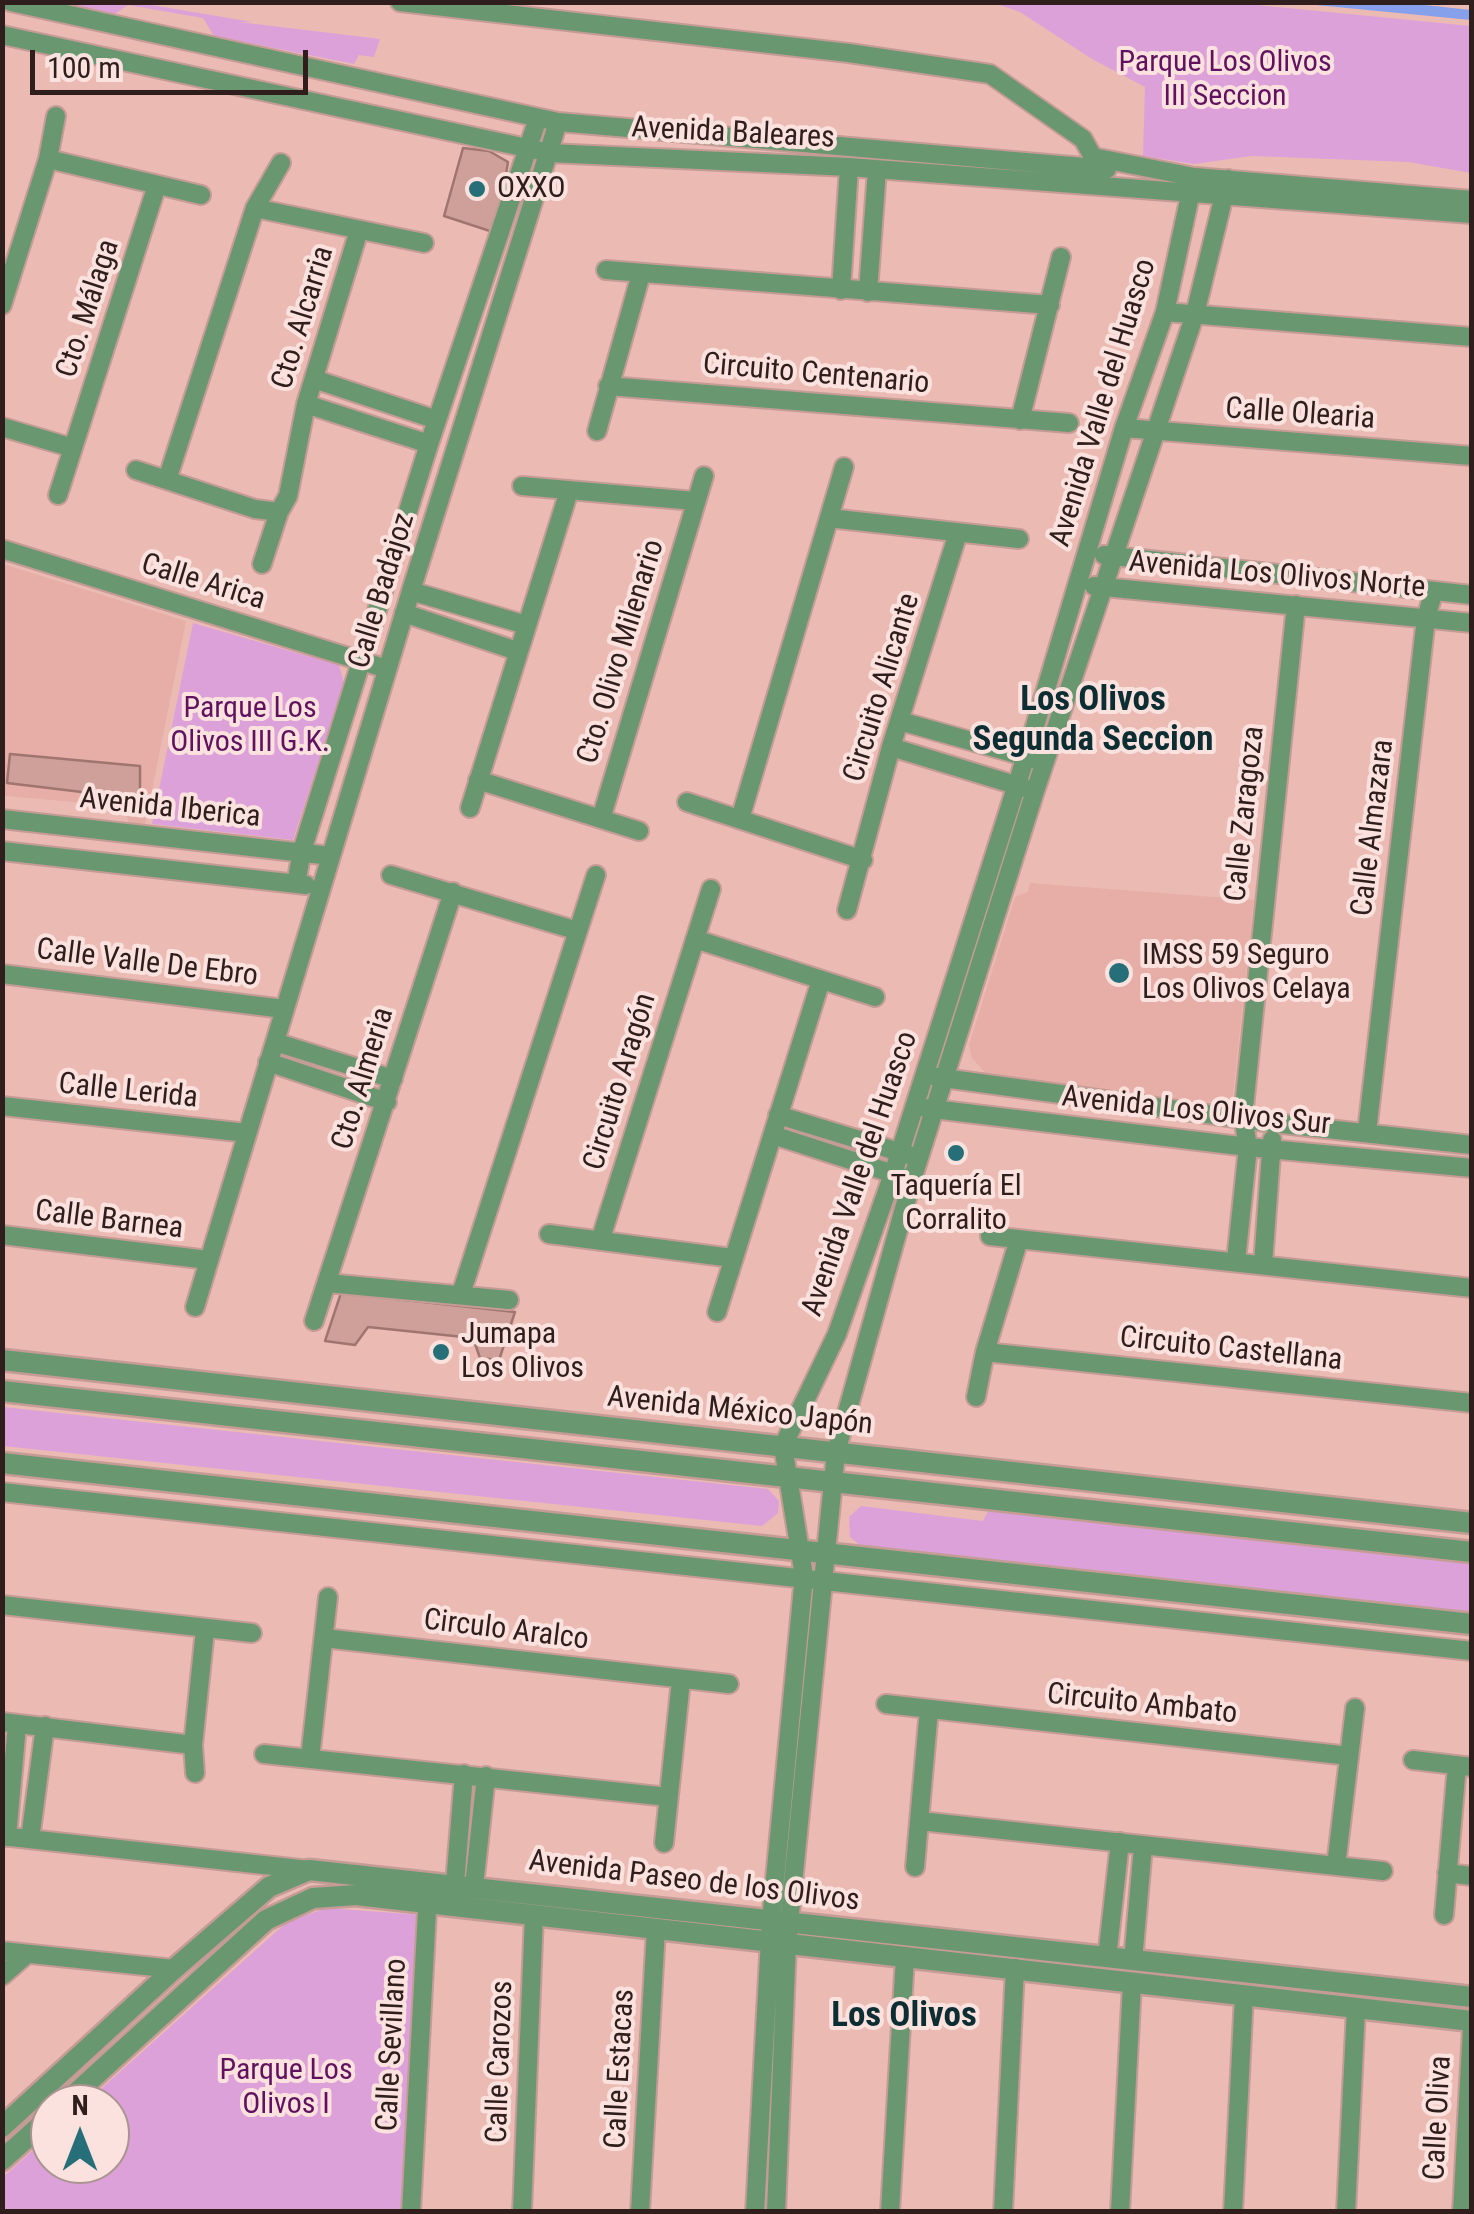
<!DOCTYPE html>
<meta charset="utf-8">
<style>
body{margin:0}
#map{position:relative;width:1474px;height:2214px;overflow:hidden;background:#ebbbb3;font-family:"Roboto Condensed",sans-serif}
canvas{display:block}
.frame{position:absolute;inset:0;border:5px solid #2f1e1b;pointer-events:none}
.north{position:absolute;left:30px;top:2084px;width:100px;height:100px;box-sizing:border-box;background:#fbe2de;border:2px solid #a99490;border-radius:50%;rotate:0deg;font-size:28px;font-weight:700;line-height:40px;text-align:center;color:#2f1e1b}
.north::after{content:'';display:block;margin:auto;width:35px;height:45px;background:#266f79;clip-path:polygon(50% 0,100% 100%,50% 72%,0 100%)}
.scale{position:absolute;left:30px;top:50px;width:278px;height:45px;box-sizing:border-box;border:5px solid #2f1e1b;border-top:0;padding-left:12px;font-size:30px;line-height:35px;white-space:nowrap;color:#2f1e1b;-webkit-text-stroke:8px #fbe2de;paint-order:stroke}
</style>
<div id="map">
<canvas width="1474" height="2214"></canvas>
<div class="frame"></div>
<div class="north">N</div>
<div class="scale">100 m</div>
</div>
<script>
const ctx = document.querySelector('canvas').getContext('2d');
ctx.lineJoin = 'round';
function fill(path, color) {
  ctx.fillStyle = color;
  ctx.fill(path, 'evenodd');
}
function strokePath(path, color, width, dash) {
  ctx.strokeStyle = color;
  ctx.lineWidth = width;
  ctx.lineCap = dash ? 'butt' : 'round';
  ctx.setLineDash(dash || []);
  ctx.stroke(path);
}
function label(font, color, halo, rows, align = 'center') {
  ctx.font = font + ' "Roboto Condensed",sans-serif';
  ctx.lineWidth = 8;
  ctx.setLineDash([]);
  ctx.textBaseline = 'middle';
  ctx.strokeStyle = halo;
  ctx.fillStyle = color;
  for (const [text, x, y, turn = 0] of rows) {
    ctx.save();
    ctx.translate(x, y);
    ctx.rotate((+turn || 0) * Math.PI / 180);
    ctx.textAlign = isNaN(turn) ? turn : align;
    if (halo) ctx.strokeText(text, 0, 0);
    ctx.fillText(text, 0, 0);
    ctx.restore();
  }
}
fill(new Path2D(`
 M 3,564 L 186,621 L 145,825 L 128,823 L 126,807 L 7,796 L 3,793 Z
 M 1030,883 L 1254,900 L 1232,1105 L 988,1076 L 972,1058 L 969,1045 L 1015,897 L 1028,892 Z`), '#e6aea6');
fill(new Path2D(`
 M 50,3 L 140,3 L 252,22 L 239,22 L 380,39 L 374,57 L 359,55 L 354,64 L 214,36 L 203,18 L 128,5 L 112,16 Z
 M 1237,3 L 1471,26 L 1471,173 L 1408,162 L 1252,156 L 1194,164 L 1143,156 L 1145,87 L 1092,59 L 1020,12 L 994,3 Z
 M 193,623 L 339,665 L 344,683 L 293,840 L 152,824 Z
 M 3,1407 L 768,1489 L 779,1501 L 778,1513 L 762,1526 L 3,1446 Z
 M 861,1506 L 983,1521 L 988,1511 L 1471,1564 L 1471,1613 L 865,1549 L 850,1537 L 849,1517 Z
 M 327,1908 L 422,1915 L 406,2211 L 3,2211 L 2,2178 L 50,2135 L 50,2164 L 110,2164 L 110,2104 L 84,2104 L 288,1921 Z`), '#dca1d9');
fill(new Path2D(`
 M 1295,3 L 1397,2 L 1471,10 L 1471,20 Z`), '#86a0eb');
const building = new Path2D(`
 M 463,148 L 489,151 L 508,162 L 496,233 L 444,216 Z
 M 10,754 L 140,766 L 140,799 L 7,783 Z
 M 341,1293 L 515,1312 L 499,1360 L 480,1358 L 473,1338 L 368,1327 L 355,1345 L 325,1341 Z`);
fill(building, '#cea099');
strokePath(building, '#a1756f', 2.5);
const minor = new Path2D(`
 M 11,2 L 558,122 L 1107,169
 M 400,2 L 849,53 L 990,74 L 1083,139 L 1093,157 L 1194,177 L 1165,312 L 1124,428 L 1026,756 L 893,1174 L 837,1334 L 783,1446 L 804,1576 L 771,1921 L 755,2212
 M 2,35 L 550,153 L 849,167 L 1472,214
 M 48,159 L 201,195
 M 1183,176 L 1472,200
 M 255,208 L 424,243
 M 606,270 L 1050,305
 M 841,290 L 849,167
 M 868,292 L 877,170
 M 2,305 L 48,159 L 56,116
 M 1165,312 L 1472,337
 M 314,379 L 437,420
 M 608,386 L 1069,423
 M 306,404 L 429,444
 M 1020,420 L 1061,257
 M 2,427 L 73,448
 M 1124,428 L 1472,456
 M 597,431 L 641,274
 M 136,470 L 255,509 L 279,512
 M 167,480 L 255,208 L 281,163
 M 522,486 L 695,501
 M 58,495 L 157,185
 M 829,518 L 1019,539
 M 2,549 L 387,669
 M 1104,555 L 1472,595
 M 262,564 L 279,512 L 288,496 L 306,404 L 359,230
 M 1094,586 L 1472,623
 M 411,591 L 526,625
 M 404,613 L 517,651
 M 900,721 L 1034,759
 M 891,747 L 1025,788
 M 478,780 L 639,831
 M 687,802 L 863,860
 M 470,808 L 569,491
 M 2,819 L 331,856
 M 601,819 L 704,476
 M 740,819 L 844,467
 M 2,851 L 306,885
 M 391,875 L 578,931
 M 296,884 L 302,851 L 429,444 L 538,118
 M 847,910 L 891,747 L 958,533
 M 695,939 L 875,997
 M 2,974 L 284,1009
 M 275,1042 L 393,1079
 M 268,1062 L 387,1102
 M 936,1077 L 1273,1123 L 1472,1145
 M 2,1106 L 247,1133
 M 925,1108 L 1248,1147 L 1472,1168
 M 778,1115 L 909,1155
 M 1367,1132 L 1426,618 L 1434,591
 M 773,1135 L 900,1176
 M 549,1234 L 732,1258
 M 2,1235 L 208,1260
 M 990,1236 L 1472,1288
 M 600,1241 L 711,889
 M 1236,1261 L 1248,1147 L 1243,1117 L 1296,605
 M 1263,1264 L 1272,1140
 M 327,1283 L 509,1300
 M 461,1294 L 596,875
 M 195,1307 L 411,591 L 558,122
 M 717,1312 L 821,980
 M 314,1321 L 453,892
 M 985,1352 L 1472,1403
 M 976,1397 L 985,1352 L 1019,1239
 M 2,1492 L 1472,1651
 M 2,1605 L 252,1633
 M 324,1638 L 729,1684
 M 886,1704 L 1349,1756
 M 2,1722 L 193,1745
 M 264,1754 L 668,1797
 M 310,1758 L 328,1597
 M 1413,1760 L 1472,1767
 M 195,1773 L 193,1745 L 205,1630
 M 920,1821 L 1383,1871
 M 2,1836 L 309,1870
 M 7,1837 L 17,1725
 M 30,1839 L 45,1726
 M 664,1843 L 681,1680
 M 1336,1866 L 1355,1708
 M 915,1867 L 929,1709
 M 1447,1873 L 1472,1876
 M 455,1884 L 464,1774
 M 474,1886 L 486,1776
 M 1444,1915 L 1457,1765
 M 2,1951 L 174,1969
 M 1107,1958 L 1120,1842
 M 1133,1961 L 1143,1846
 M 2,1976 L 27,1954
 M 411,2212 L 428,1892
 M 522,2212 L 534,1915
 M 640,2212 L 656,1929
 M 776,2212 L 787,1943 L 836,1452 L 912,1180 L 1035,791 L 1195,314 L 1228,179
 M 890,2212 L 905,1957
 M 1003,2212 L 1015,1968
 M 1120,2212 L 1132,1983
 M 1233,2212 L 1244,1995
 M 1346,2212 L 1356,2008
 M 1462,2212 L 1472,2028`);
const tertiary = new Path2D(`
 M 2,1360 L 1472,1523
 M 2,1391 L 1472,1552
 M 2,1463 L 1472,1624
 M 64,2104 L 266,1920 L 313,1898 L 356,1895 L 1472,2021
 M 2,2127 L 174,1969 L 269,1887 L 309,1870 L 1472,1997
 M 2,2160 L 50,2117`);
strokePath(minor, '#c59c95', 22);
strokePath(tertiary, '#c59c95', 25);
strokePath(minor, '#699870', 18);
strokePath(tertiary, '#699870', 20);
for (const [x, y, r, color] of [
 [477,189,10,"#266f79"],
 [1119,973,12,"#266f79"],
 [956,1153,10,"#266f79"],
 [441,1352,10,"#266f79"]
]) {
  const dot = new Path2D();
  dot.arc(x, y, r, 0, 2 * Math.PI);
  ctx.fillStyle = color;
  ctx.fill(dot);
  strokePath(dot, '#fbe2de', 4);
}
label('30px', '#60115f', '#fbe2de', [
 ["Parque Los Olivos",1225,63],
 ["III Seccion",1225,97],
 ["Parque Los",250,709],
 ["Olivos III G.K.",250,743],
 ["Parque Los",286,2071],
 ["Olivos I",286,2105]
]);
label('30px', '#2f1e1b', '#fbe2de', [
 ["Avenida Baleares",733,134,3],
 ["Cto. Málaga",89,309,-72],
 ["Cto. Alcarria",304,318,-73],
 ["Circuito Centenario",816,375,5],
 ["Avenida Valle del Huasco",1104,403,-73],
 ["Calle Olearia",1300,415,4],
 ["Avenida Los Olivos Norte",1277,576,5],
 ["Calle Arica",203,583,17],
 ["Calle Badajoz",383,591,-73],
 ["Cto. Olivo Milenario",622,652,-73],
 ["Circuito Alicante",883,688,-73],
 ["Avenida Iberica",170,809,6],
 ["Calle Zaragoza",1246,814,-84],
 ["Calle Almazara",1374,828,-83],
 ["Calle Valle De Ebro",147,964,7],
 ["Cto. Almeria",364,1079,-73],
 ["Circuito Aragón",621,1082,-73],
 ["Calle Lerida",128,1092,6],
 ["Avenida Los Olivos Sur",1196,1112,6],
 ["Avenida Valle del Huasco",861,1174,-71],
 ["Calle Barnea",109,1221,7],
 ["Circuito Castellana",1231,1350,6],
 ["Avenida México Japón",740,1412,6],
 ["Circulo Aralco",506,1631,7],
 ["Circuito Ambato",1142,1705,6],
 ["Avenida Paseo de los Olivos",694,1882,7],
 ["Calle Sevillano",393,2045,-87],
 ["Calle Carozos",501,2062,-88],
 ["Calle Estacas",621,2069,-87],
 ["Calle Oliva",1439,2118,-87]
]);
label('30px', '#2f1e1b', '#fbe2de', [
 ["OXXO",497,189],
 ["IMSS 59 Seguro",1142,956],
 ["Los Olivos Celaya",1142,990],
 ["Taquería El",956,1187,"center"],
 ["Corralito",956,1221,"center"],
 ["Jumapa",461,1335],
 ["Los Olivos",461,1369]
], 'left');
label('bold 35px', '#0c2e33', '#fbe2de', [
 ["Los Olivos",1093,701],
 ["Segunda Seccion",1093,741],
 ["Los Olivos",904,2017]
]);
</script>
